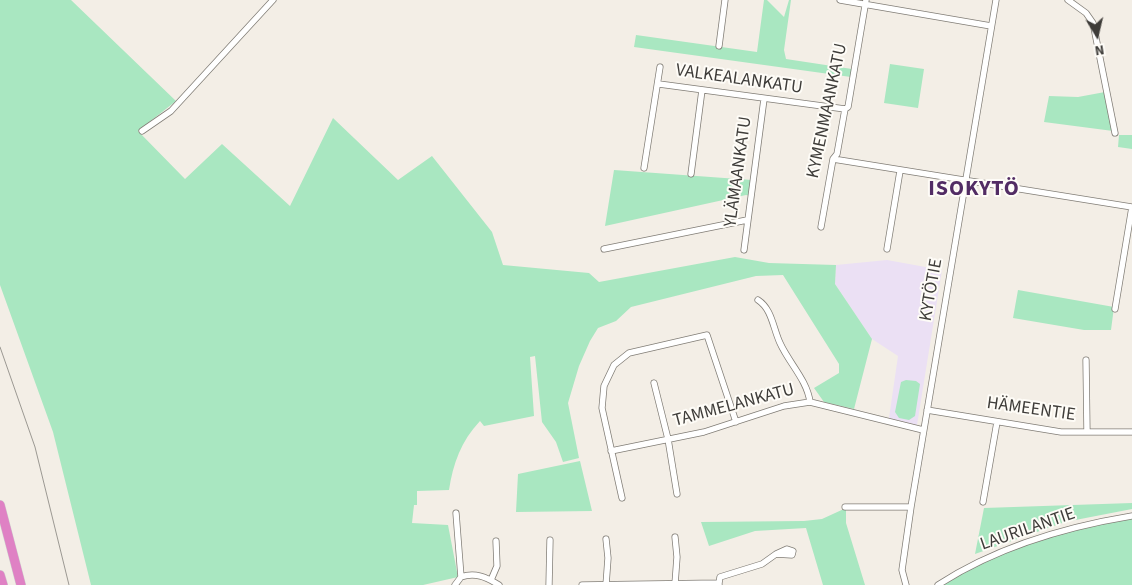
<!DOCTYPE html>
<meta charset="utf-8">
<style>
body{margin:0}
#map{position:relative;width:1132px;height:585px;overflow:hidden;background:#f3eee6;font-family:"Source Sans 3",sans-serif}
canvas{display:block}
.north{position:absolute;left:1072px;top:10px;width:50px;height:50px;-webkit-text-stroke:4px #fefcf7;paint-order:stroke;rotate:171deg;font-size:14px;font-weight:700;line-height:20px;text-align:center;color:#3e3c39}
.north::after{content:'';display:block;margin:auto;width:18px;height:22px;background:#3e3c39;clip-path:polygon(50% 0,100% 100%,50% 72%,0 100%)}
</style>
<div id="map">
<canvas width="1132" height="585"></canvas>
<div class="north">N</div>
</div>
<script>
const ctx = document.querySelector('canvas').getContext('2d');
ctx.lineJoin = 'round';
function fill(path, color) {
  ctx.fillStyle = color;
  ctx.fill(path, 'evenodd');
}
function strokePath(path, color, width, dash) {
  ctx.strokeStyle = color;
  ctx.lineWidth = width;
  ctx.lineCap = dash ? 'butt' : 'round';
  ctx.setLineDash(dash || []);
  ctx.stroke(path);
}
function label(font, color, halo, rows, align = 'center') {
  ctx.font = font + ' "Source Sans 3",sans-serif';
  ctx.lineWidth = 4;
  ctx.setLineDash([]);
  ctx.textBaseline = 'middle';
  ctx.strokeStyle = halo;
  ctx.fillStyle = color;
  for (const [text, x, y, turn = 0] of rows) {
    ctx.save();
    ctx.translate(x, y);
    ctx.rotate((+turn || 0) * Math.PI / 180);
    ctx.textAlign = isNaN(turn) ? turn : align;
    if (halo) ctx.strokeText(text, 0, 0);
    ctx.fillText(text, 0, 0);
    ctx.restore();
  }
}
fill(new Path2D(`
 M 887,260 L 942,270 L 917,425 L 889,418 L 898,356 L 872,339 L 835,284 L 836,265 Z`), '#ebe0f4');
fill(new Path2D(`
 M 0,0 L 71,0 L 176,101 L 138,131 L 185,179 L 222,144 L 290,206 L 333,118 L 398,180 L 432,156 L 492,232 L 503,265 L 589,273 L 599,282 L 735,257 L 769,263 L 836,265 L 835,284 L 872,339 L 854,409 L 824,402 L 814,388 L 839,373 L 839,364 L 783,275 L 756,276 L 631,307 L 616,321 L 598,328 L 590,341 L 579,366 L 568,403 L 579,458 L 563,462 L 556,442 L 542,422 L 535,356 L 530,357 L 534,416 L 484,426 L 480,421 C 461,441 453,464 449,490 L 417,491 L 417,505 L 414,505 L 412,523 L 448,525 L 458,577 L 423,585 L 91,585 L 53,432 L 0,285 Z
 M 764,0 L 767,0 L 784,17 L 789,0 L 791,0 L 784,50 L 786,59 L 852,69 L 851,77 L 634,47 L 636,35 L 757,52 Z
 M 890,64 L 924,69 L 918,108 L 884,103 Z
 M 1105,92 L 1113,131 L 1044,122 L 1049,96 L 1078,97 Z
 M 1119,135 L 1132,135 L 1132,149 L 1118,147 Z
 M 614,170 L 752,180 L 750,196 L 746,195 L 605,226 Z
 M 1018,290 L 1114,307 L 1111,330 L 1084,330 L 1013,318 Z
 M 906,380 L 916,381 L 920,384 L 915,416 L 909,420 L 899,418 L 895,412 L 901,382 Z
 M 580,461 L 592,511 L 516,512 L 518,474 Z
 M 1132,503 L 1132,509 L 1065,522 L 975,554 L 984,508 Z
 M 846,508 L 846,523 L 865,585 L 823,585 L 806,528 L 755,531 L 709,546 L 701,522 L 804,521 L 822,519 Z
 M 1132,516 L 1132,585 L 938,585 C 997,547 1065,531 1132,516 Z`), '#a9e7c1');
const minor = new Path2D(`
 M 840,0 L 991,26
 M 1068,0 L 1086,13 L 1093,23 L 1115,133
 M 719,46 L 725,0
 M 659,84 L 845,109
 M 142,131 L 171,111 L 273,0
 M 833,159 L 1132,207
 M 644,168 L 660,67
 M 691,174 L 702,90
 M 821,227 L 833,159 L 837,154 L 845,109 L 848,107 L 866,0
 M 604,249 L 747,220
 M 887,249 L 900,171
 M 744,250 L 764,99
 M 758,300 C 772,309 773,328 780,343 C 789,363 807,380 810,402
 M 1115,309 L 1132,207
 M 1086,360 L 1087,432
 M 654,383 L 668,439 L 677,494
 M 927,410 L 1061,432 L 1132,432
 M 611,451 L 704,432 L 784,406 L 810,402 L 923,430
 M 622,498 L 602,408 L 604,386 L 614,365 L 629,353 L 707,335 L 736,422
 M 983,502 L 997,422
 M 845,507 L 911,507
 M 456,513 L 461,577
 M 675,537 L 677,557 L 675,584
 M 491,580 L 497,566 L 496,541
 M 719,583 L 720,577 L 762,564 L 776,554 L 792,555 L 793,551 L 787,549 L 776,554
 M 455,585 L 461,577 C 475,572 486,577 499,585
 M 549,585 L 550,540
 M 582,585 L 719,583 L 719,585
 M 606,585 L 608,558 L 606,539
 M 906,585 L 902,570 L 911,507 L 996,0
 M 938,585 C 995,548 1065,527 1132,516`);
const highway = new Path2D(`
 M 0,505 L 21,585
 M 0,575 L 3,585`);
strokePath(minor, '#817d76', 7);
strokePath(highway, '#cdcccc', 10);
strokePath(minor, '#fff', 5.5);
strokePath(highway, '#df81c4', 9);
strokePath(new Path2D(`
 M 0,347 L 35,447 L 69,585`), '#9b9892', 1);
label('18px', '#3e3c39', '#fefcf7', [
 ["VALKEALANKATU",739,80,8],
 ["KYMENMAANKATU",828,111,-78],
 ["YLÄMAANKATU",739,172,-82],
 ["KYTÖTIE",932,290,-80],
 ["TAMMELANKATU",734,406,-15],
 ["HÄMEENTIE",1031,410,8],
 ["LAURILANTIE",1028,530,-19]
]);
ctx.letterSpacing = '1px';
label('bold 22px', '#522c64', '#fefcf7', [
 ["ISOKYTÖ",974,190]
]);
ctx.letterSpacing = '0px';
</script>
